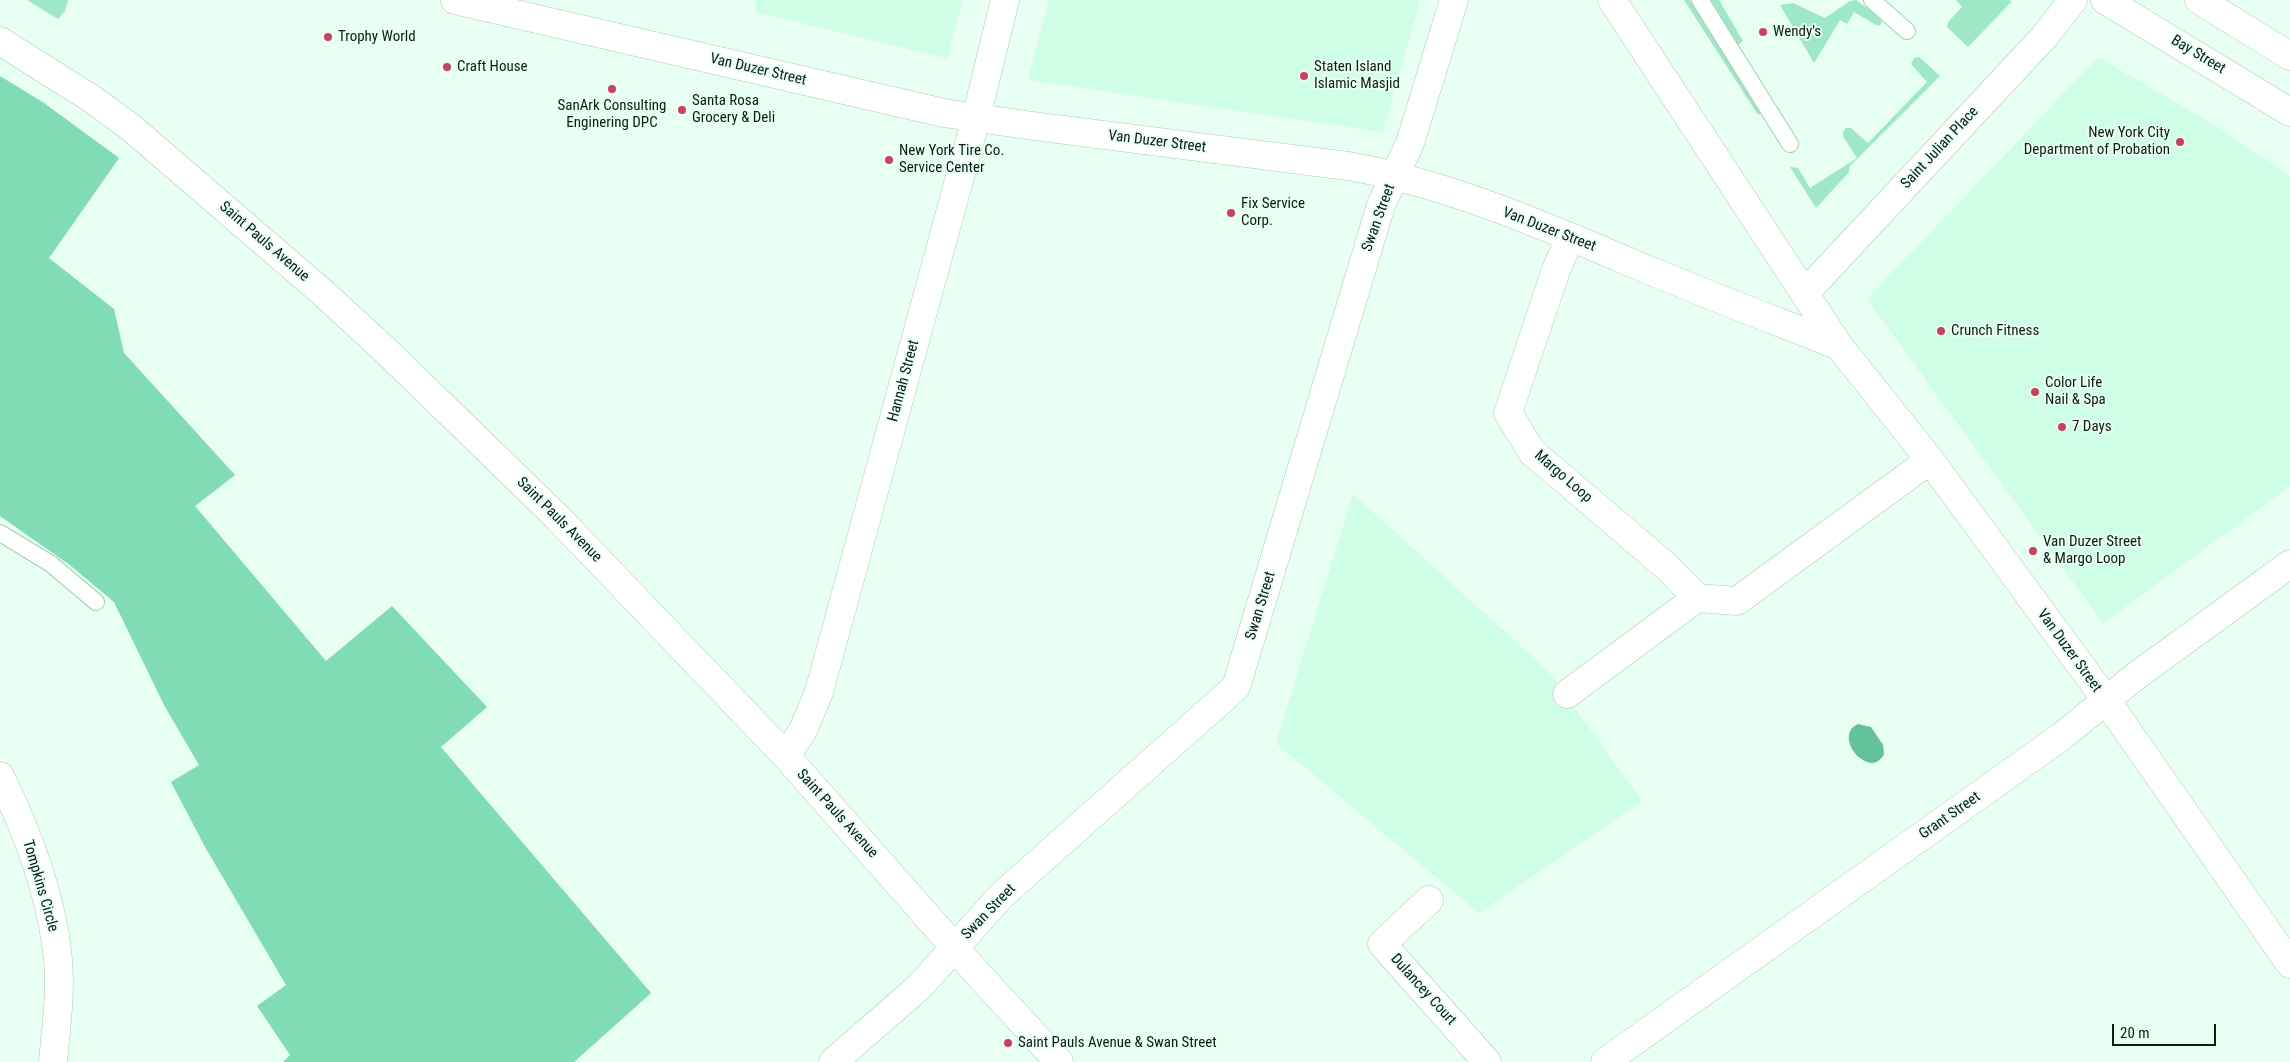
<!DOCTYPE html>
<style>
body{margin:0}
#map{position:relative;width:2290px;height:1062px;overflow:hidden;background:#e8fff4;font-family:"Roboto Condensed",sans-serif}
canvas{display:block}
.scale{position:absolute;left:2112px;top:1024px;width:104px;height:22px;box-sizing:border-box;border:2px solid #0d1b15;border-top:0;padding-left:6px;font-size:15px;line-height:18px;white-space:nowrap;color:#0d1b15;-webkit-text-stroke:4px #e8fff4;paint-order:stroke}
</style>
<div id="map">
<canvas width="2290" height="1062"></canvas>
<div class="scale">20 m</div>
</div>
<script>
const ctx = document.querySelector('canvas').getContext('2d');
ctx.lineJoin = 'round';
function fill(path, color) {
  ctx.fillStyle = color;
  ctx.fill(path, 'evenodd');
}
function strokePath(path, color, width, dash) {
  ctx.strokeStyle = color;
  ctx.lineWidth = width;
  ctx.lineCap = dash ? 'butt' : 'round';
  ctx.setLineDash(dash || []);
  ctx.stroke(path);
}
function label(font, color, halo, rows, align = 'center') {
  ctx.font = font + ' "Roboto Condensed",sans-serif';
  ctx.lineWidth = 4;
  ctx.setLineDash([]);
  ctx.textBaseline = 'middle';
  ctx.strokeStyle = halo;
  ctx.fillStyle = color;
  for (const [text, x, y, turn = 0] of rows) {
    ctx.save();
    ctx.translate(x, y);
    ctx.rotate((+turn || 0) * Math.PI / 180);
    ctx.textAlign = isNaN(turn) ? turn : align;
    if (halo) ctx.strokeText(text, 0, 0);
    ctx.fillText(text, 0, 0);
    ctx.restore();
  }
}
fill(new Path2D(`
 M 756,0 L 963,0 L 947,58 L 755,12 Z
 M 1049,0 L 1420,0 L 1383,132 L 1028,80 Z
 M 2098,57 L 2209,122 L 2290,176 L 2290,486 L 2103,623 L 1867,299 Z
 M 1353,494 L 1548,671 L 1642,801 L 1479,913 L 1276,743 Z`), '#cffee7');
fill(new Path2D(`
 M 27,0 L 68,0 L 65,11 L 58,19 Z
 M 1684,0 L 1690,0 L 1761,113 L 1758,115 Z
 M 1711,0 L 1719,0 L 1743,41 L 1738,45 Z
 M 1856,0 L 1879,17 L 1882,22 L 1880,25 L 1876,25 L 1854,12 L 1847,24 L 1840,20 L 1814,63 L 1780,5 L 1793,3 L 1825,18 L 1850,1 Z
 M 1956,0 L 2008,0 L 2012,1 L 1968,47 L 1947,27 L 1948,22 L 1962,7 Z
 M 1919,57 L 1940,76 L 1849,167 L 1849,172 L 1816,208 L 1790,167 L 1798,168 L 1810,188 L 1857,158 L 1844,138 L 1843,132 L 1846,128 L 1851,128 L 1868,143 L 1927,82 L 1911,64 L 1914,58 Z`), '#9de8c6');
fill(new Path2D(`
 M 0,76 L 44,103 L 119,158 L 49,258 L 114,309 L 124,353 L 235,475 L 195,506 L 326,661 L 392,606 L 487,707 L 441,747 L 651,993 L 574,1062 L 283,1062 L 290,1055 L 257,1006 L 286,985 L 205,847 L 171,782 L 199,765 L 164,705 L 114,602 L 71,566 L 0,516 Z`), '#7fdcb4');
fill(new Path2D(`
 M 1858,724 L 1871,727 L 1883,745 L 1884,754 C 1870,782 1831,736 1858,724 Z`), '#64c29b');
const lane = new Path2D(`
 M 1700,0 L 1790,144
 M 1872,0 L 1907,31
 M 0,533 L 51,564 L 96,602`);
const street = new Path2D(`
 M 1570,237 L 1556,270 L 1508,413 L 1532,452 L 1667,567 L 1697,598 L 1737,601 L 1930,460
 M 1805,293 L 2044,37 L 2073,0
 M 1567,694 L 1697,598
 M 786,756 L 803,730 L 819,692 L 976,118 L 1005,0
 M 0,776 C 28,833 52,896 58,960 C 61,994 56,1028 53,1062
 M 1429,900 L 1382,944 L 1487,1062
 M 833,1062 L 919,987 L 1002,895 L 1236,687 L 1381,205 L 1410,143 L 1454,0
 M 1605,1062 L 2062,736 L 2136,676 L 2290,564`);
const secondary = new Path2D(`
 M 455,0 L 944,113 L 1033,126 L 1348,166 C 1451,184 1554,230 1651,271 C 1713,297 1776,321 1839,346
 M 1612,0 L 1839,346 L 1930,460 L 2106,700 L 2290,964
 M 2105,0 L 2290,112
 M 2199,0 L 2290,56
 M 0,41 L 92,99 L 129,126 L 322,292 L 383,348 L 555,515 L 786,756 L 977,973 L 1059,1062`);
strokePath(lane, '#a7ccba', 18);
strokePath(street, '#a7ccba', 29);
strokePath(secondary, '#a7ccba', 29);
strokePath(lane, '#fff', 16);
strokePath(street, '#fff', 28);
strokePath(secondary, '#fff', 28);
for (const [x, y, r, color] of [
 [1763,32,5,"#d03f59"],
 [328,37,5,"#d03f59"],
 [447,67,5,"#d03f59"],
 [1304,76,5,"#d03f59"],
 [612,89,5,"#d03f59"],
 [682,110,5,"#d03f59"],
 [2180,142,5,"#d03f59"],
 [889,160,5,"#d03f59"],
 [1231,213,5,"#d03f59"],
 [1941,331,5,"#d03f59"],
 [2035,392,5,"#d03f59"],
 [2062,427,5,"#d03f59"],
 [2033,551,5,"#d03f59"],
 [1008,1043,5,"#d03f59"]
]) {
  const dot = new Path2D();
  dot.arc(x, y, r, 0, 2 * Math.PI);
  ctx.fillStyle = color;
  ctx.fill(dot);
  strokePath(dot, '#e8fff4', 2);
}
label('15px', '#0d1b15', '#e8fff4', [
 ["Wendy's",1773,32],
 ["Trophy World",338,37],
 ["Craft House",457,67],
 ["Staten Island",1314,67],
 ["Islamic Masjid",1314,84],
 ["Santa Rosa",692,101],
 ["Grocery & Deli",692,118],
 ["SanArk Consulting",612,106,"center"],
 ["Enginering DPC",612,123,"center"],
 ["New York City",2170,133,"right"],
 ["Department of Probation",2170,150,"right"],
 ["New York Tire Co.",899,151],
 ["Service Center",899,168],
 ["Fix Service",1241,204],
 ["Corp.",1241,221],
 ["Crunch Fitness",1951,331],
 ["Color Life",2045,383],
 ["Nail & Spa",2045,400],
 ["7 Days",2072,427],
 ["Van Duzer Street",2043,542],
 ["& Margo Loop",2043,559],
 ["Saint Pauls Avenue & Swan Street",1018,1043]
], 'left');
label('15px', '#0d1b15', '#e8fff4', [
 ["Bay Street",2198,55,31],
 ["Van Duzer Street",758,70,13],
 ["Van Duzer Street",1157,142,7],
 ["Saint Julian Place",1940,148,-47],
 ["Swan Street",1379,218,-70],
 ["Van Duzer Street",1549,230,21],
 ["Saint Pauls Avenue",264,242,41],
 ["Hannah Street",904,381,-75],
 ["Margo Loop",1563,477,41],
 ["Saint Pauls Avenue",559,520,45],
 ["Swan Street",1261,606,-73],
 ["Van Duzer Street",2069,651,54],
 ["Saint Pauls Avenue",837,814,48],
 ["Grant Street",1950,816,-35],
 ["Tompkins Circle",40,886,74],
 ["Swan Street",989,912,-46],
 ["Dulancey Court",1423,990,48]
]);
</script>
